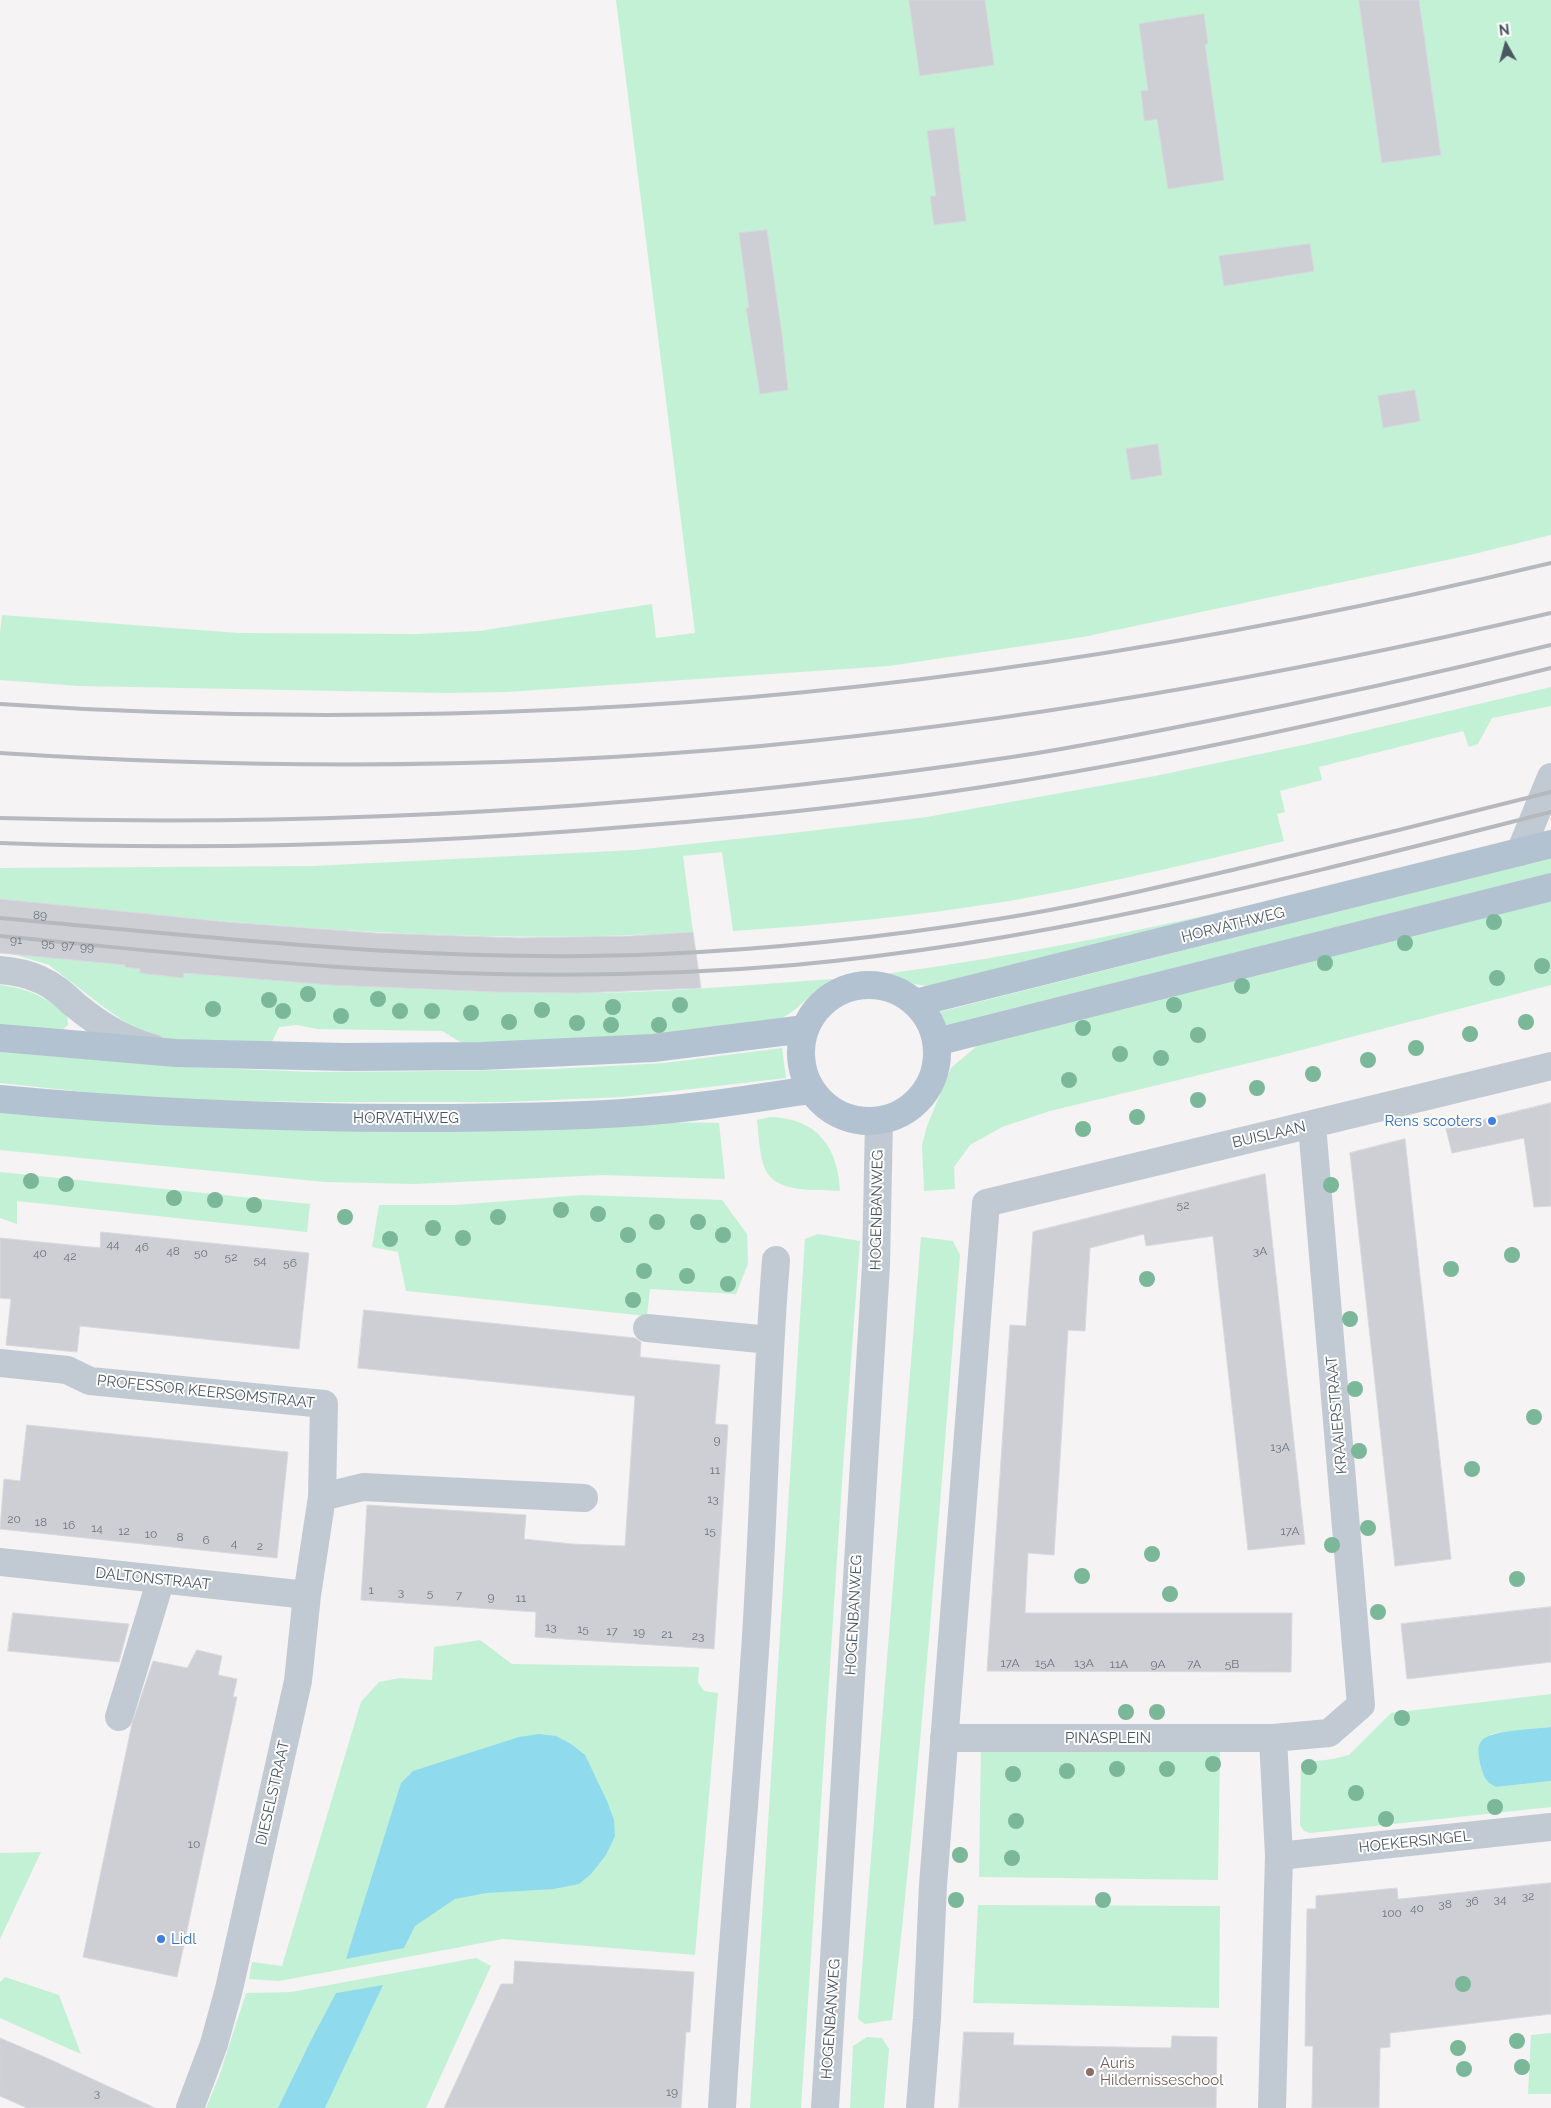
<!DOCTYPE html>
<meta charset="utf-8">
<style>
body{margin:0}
#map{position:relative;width:1551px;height:2108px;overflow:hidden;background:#f5f3f3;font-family:Raleway,sans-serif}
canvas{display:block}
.north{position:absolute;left:1481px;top:20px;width:50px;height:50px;-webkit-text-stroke:4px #fff;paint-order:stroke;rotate:353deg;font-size:14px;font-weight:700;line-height:20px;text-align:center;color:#4a5661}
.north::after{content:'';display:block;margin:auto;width:18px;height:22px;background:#4a5661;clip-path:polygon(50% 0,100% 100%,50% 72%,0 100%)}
</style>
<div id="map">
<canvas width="1551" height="2108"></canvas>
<div class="north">N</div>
</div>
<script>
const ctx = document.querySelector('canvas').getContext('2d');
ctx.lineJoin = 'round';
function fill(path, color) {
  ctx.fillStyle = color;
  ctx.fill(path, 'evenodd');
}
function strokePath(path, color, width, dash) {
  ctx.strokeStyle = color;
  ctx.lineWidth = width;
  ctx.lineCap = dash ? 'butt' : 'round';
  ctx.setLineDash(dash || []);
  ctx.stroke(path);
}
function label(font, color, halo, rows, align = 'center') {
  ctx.font = font + ' Raleway,sans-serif';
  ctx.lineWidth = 4;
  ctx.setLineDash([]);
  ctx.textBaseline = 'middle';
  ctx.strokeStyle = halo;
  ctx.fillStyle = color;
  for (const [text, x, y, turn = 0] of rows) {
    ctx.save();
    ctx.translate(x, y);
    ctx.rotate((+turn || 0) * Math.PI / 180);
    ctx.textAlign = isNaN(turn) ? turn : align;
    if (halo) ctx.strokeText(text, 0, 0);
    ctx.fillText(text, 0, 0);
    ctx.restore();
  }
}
fill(new Path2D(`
 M 616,0 L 1551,0 L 1551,535 L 1470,555 L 1083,637 L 889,666 L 506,692 L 446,693 L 79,686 L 0,680 L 0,632 L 2,615 L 238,633 L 416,634 L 479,631 L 652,604 L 656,638 L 695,633 Z
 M 1551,687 L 1551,706 L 1492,718 L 1478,744 L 1469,747 L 1463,731 L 1319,767 L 1322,780 L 1280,791 L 1285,812 L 1277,814 L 1284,841 C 1192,863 1101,885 1009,901 C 917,916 826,925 733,931 L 722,852 L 683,856 L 693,932 C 461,947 231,923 0,899 L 0,868 L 313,866 L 635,850 L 792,833 L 927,817 L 1155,776 L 1308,744 Z
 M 1551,858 L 1551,873 L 946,1025 L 939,1012 Z
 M 1296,895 L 927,986 L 914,984 L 885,974 C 1025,955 1158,927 1296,895 Z
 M 1551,901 L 1551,985 L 1282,1055 L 1050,1111 L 1002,1127 L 970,1145 L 954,1167 L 955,1189 L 924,1191 L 922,1145 L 927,1126 L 951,1068 L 978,1045 Z
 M 13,954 L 125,965 L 125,967 L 140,969 L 141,973 L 183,978 L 184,973 C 315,984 445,993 577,993 C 662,993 748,985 833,979 C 813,989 802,1008 782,1018 L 633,1038 L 467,1046 L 442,1031 L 317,1029 L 297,1025 L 279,1027 L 270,1046 L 156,1040 L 132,1027 L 105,1008 L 49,965 Z
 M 0,985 C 27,988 46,997 67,1014 L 68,1025 L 61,1031 L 0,1026 Z
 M 782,1048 L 786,1078 L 623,1097 L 505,1102 L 315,1102 L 190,1100 L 113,1095 L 0,1083 L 0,1052 L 187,1067 L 314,1072 L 454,1071 L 554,1069 L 664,1063 Z
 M 0,1108 L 426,1132 C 524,1132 621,1120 719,1123 L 725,1179 L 602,1175 L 416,1184 L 325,1182 L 0,1150 Z
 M 770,1117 C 817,1118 838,1147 840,1191 C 818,1189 775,1194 765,1169 C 759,1155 759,1136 757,1120 Z
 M 0,1172 L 310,1204 L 307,1232 L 17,1201 L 17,1224 L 0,1218 Z
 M 582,1195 L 722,1200 L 747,1234 L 748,1264 L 736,1294 L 650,1289 L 647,1316 L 406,1291 L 398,1252 L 372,1247 L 379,1205 L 456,1205 Z
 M 818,1234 L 860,1241 L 843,1467 L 801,2108 L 750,2108 L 805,1239 Z
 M 921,1237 L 953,1241 L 960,1255 C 939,1510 921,1766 892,2020 L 865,2024 L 858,2019 Z
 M 480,1640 L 512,1664 L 699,1667 L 698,1682 L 704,1691 L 718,1693 L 695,1955 L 503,1939 L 279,1981 L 249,1979 L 252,1962 L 282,1966 L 361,1702 L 379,1682 L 400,1678 L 432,1680 L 434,1647 Z
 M 1551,1694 L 1551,1727 L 1491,1734 L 1496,1787 L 1551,1781 L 1551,1807 L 1310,1833 L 1304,1831 L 1300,1825 L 1301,1763 L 1333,1759 L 1349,1755 L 1391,1713 Z
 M 981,1746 L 1220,1750 L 1218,1880 L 979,1877 Z
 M 41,1852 L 0,1939 L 0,1853 Z
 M 978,1905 L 1220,1906 L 1219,2008 L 973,2003 Z
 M 476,1958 L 491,1966 L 426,2108 L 325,2108 L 382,1985 L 308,2046 L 278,2108 L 206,2108 L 220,2074 L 246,1993 L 291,1992 Z
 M 5,1977 L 59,1995 L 81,2054 L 0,2018 L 0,1982 Z
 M 1551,2033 L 1551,2094 L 1528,2094 L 1531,2035 Z
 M 867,2037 L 882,2038 L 889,2049 L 884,2108 L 850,2108 L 853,2046 Z`), '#c3f1d5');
fill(new Path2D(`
 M 1551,1727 L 1551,1781 L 1496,1787 C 1485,1782 1483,1775 1480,1763 C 1479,1755 1476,1747 1482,1740 C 1492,1730 1536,1729 1551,1727 Z
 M 539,1734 L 556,1736 L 571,1744 L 585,1755 L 607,1801 L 614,1820 L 615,1836 L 606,1855 L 591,1874 L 579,1884 L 554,1889 L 486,1893 L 455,1899 L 415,1926 L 404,1948 L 346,1959 L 401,1783 L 413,1771 L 519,1737 Z
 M 383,1985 L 325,2108 L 278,2108 L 308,2046 L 336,1993 Z`), '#90daee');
const building = new Path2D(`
 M 909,0 L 985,0 L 994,65 L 920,76 Z
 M 1359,0 L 1419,0 L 1441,155 L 1382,163 Z
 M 1204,14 L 1208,44 L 1205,44 L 1224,180 L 1168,189 L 1157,119 L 1145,121 L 1144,118 L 1141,91 L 1148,90 L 1139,24 Z
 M 954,128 L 966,221 L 934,225 L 930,196 L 936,196 L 927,131 Z
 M 767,230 L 782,335 L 788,390 L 760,394 L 746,308 L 749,308 L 739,233 Z
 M 1310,244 L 1314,271 L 1224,286 L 1219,256 Z
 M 1415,390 L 1420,421 L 1383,428 L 1378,396 Z
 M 1158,444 L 1162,475 L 1131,480 L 1126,449 Z
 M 0,899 L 227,922 L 375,933 L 519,938 L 631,936 L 693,932 L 701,988 L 578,993 L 496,992 L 332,985 L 184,973 L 183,978 L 140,973 L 140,969 L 125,967 L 125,965 L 0,953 Z
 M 1551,1103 L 1551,1206 L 1534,1207 L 1524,1138 L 1452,1153 L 1446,1129 Z
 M 1405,1139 L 1451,1559 L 1395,1566 L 1350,1153 Z
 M 1265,1174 L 1305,1544 L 1248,1550 L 1213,1236 L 1146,1246 L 1144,1234 L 1090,1248 L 1085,1331 L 1068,1330 L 1054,1555 L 1028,1553 L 1025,1613 L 1292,1613 L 1291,1672 L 987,1671 L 1010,1325 L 1026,1326 L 1033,1232 Z
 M 101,1232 L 309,1253 L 299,1349 L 80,1326 L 77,1352 L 6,1345 L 11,1299 L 0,1298 L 0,1238 L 100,1248 Z
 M 364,1310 L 635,1338 L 641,1342 L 640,1357 L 720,1365 L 715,1424 L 728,1425 L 714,1649 L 535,1637 L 536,1612 L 361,1600 L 367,1505 L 526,1515 L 524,1539 L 572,1544 L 625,1546 L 635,1396 L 358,1368 Z
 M 27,1425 L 288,1452 L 277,1558 L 0,1529 L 4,1479 L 20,1481 Z
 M 1551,1607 L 1551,1662 L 1407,1679 L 1401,1624 Z
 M 13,1613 L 129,1624 L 119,1662 L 8,1651 Z
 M 197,1650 L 222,1656 L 218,1675 L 237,1679 L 233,1697 L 237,1697 L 177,1977 L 83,1957 L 132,1724 L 153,1661 L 187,1668 Z
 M 1551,1883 L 1551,2014 L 1390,2033 L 1390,2047 L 1380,2048 L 1379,2108 L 1312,2108 L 1313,2046 L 1305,2046 L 1307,1909 L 1316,1909 L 1316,1896 L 1397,1888 L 1398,1899 Z
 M 515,1961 L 694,1972 L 690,2032 L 686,2032 L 681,2108 L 444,2108 L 501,1984 L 513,1984 Z
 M 964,2032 L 1014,2033 L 1013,2045 L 1171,2048 L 1172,2036 L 1217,2037 L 1216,2108 L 959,2108 Z
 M 0,2038 L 49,2059 L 155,2108 L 27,2108 L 0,2096 Z`);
fill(building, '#cdcfd5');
strokePath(building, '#d7d9de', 1);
strokePath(new Path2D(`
 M 1520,852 L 1551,777
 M 0,970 C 14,971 28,974 41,980 C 55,986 65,996 75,1005 C 98,1024 125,1041 153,1048
 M 647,1328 L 770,1340
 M 0,1363 L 67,1370 L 90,1381 L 324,1404 L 322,1497 L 307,1595 L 298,1681 L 229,1989 L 214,2044 L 190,2108
 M 322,1497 L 363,1487 L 584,1498
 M 0,1562 L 307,1595
 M 119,1717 L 161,1579
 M 944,1738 L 1273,1738 L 1329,1733 L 1361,1705 L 1312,1125
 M 1279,1856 L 1551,1827
 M 722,2108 C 730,1960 745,1813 754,1665 C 764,1530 765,1395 776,1260
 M 825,2108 L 876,1265 L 879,1121
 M 920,2108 L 927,2018 L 933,1885 L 986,1203 L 1551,1066
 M 1272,2108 L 1279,1856 L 1273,1738`), '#c1cad2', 28);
strokePath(new Path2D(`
 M801 1053a68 68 0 1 1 136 0a68 68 0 1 1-136 0Z
 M 915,1003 L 1551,844
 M 0,1038 L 176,1053 L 345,1057 L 482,1056 L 653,1048 L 805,1029
 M 936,1042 L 1551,887
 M 0,1099 C 147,1113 293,1119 441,1118 C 514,1117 588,1117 661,1110 C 711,1106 761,1097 811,1090`), '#b3c2d1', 28);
strokePath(new Path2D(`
 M 0,704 C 191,717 382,718 573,709 C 903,694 1231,640 1551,563
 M 0,753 C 250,769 512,769 761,746 C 1028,721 1291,674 1551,613
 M 0,818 C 339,828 677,807 1012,757 C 1074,748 1136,735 1198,723 C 1316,700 1434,674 1551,645
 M 0,843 C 212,851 425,844 637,826 C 765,816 893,802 1020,781 C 1199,752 1375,712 1551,668
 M 0,918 C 219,938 440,964 661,954 C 773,949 886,937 998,919 C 1081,906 1163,886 1245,867 C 1347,843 1449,818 1551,792
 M 0,936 C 112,947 225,959 338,967 C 489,977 643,978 794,965 C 1051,942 1302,875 1551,812`), '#b5b8bd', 4);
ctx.fillStyle = '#7bb799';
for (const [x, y] of [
 [1494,922],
 [1405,943],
 [1325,963],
 [1542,966],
 [1497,978],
 [1242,986],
 [308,994],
 [378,999],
 [269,1000],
 [680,1005],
 [1174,1005],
 [613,1007],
 [213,1009],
 [542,1010],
 [283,1011],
 [400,1011],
 [432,1011],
 [471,1013],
 [341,1016],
 [509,1022],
 [1526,1022],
 [577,1023],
 [611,1025],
 [659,1025],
 [1083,1028],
 [1470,1034],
 [1198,1035],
 [1416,1048],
 [1120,1054],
 [1161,1058],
 [1368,1060],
 [1313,1074],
 [1069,1080],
 [1257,1088],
 [1198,1100],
 [1137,1117],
 [1083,1129],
 [31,1181],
 [66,1184],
 [1331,1185],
 [174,1198],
 [215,1200],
 [254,1205],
 [561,1210],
 [598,1214],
 [345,1217],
 [498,1217],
 [657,1222],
 [698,1222],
 [433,1228],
 [628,1235],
 [723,1235],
 [463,1238],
 [390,1239],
 [1512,1255],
 [1451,1269],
 [644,1271],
 [687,1276],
 [1147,1279],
 [728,1284],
 [633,1300],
 [1350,1319],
 [1355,1389],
 [1534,1417],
 [1359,1451],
 [1472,1469],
 [1368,1528],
 [1332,1545],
 [1152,1554],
 [1082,1576],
 [1517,1579],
 [1170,1594],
 [1378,1612],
 [1126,1712],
 [1157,1712],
 [1402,1718],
 [1213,1764],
 [1309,1767],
 [1117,1769],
 [1167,1769],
 [1067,1771],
 [1013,1774],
 [1356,1793],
 [1495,1807],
 [1386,1819],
 [1016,1821],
 [960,1855],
 [1012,1858],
 [956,1900],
 [1103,1900],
 [1463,1984],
 [1517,2041],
 [1458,2048],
 [1522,2067],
 [1464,2069]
]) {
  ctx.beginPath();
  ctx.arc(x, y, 8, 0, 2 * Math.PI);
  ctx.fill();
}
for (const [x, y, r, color] of [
 [1492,1121,5,"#3f7fe0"],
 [161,1939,5,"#3f7fe0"],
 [1090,2072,5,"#8d6e63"]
]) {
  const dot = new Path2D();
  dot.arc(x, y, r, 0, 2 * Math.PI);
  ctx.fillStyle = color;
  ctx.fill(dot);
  strokePath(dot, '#fff', 2);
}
label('12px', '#6b747e', null, [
 ["89",40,915],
 ["91",16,940],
 ["95",48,943],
 ["97",68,945],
 ["99",87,947],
 ["52",1183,1205],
 ["44",113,1244],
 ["46",142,1247],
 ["48",173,1251],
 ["3A",1260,1251],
 ["40",40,1253],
 ["50",201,1253],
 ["42",70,1256],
 ["52",231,1257],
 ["54",260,1260],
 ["56",290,1263],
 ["9",717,1440],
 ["13A",1280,1447],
 ["11",715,1470],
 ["13",713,1499],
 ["20",14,1519],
 ["18",41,1522],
 ["16",69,1525],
 ["14",97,1528],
 ["12",124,1531],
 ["15",710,1531],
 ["17A",1290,1531],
 ["10",151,1534],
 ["8",180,1537],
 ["6",206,1540],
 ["4",234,1543],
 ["2",260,1546],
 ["1",371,1590],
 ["3",401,1592],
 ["5",430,1593],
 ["7",459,1595],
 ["9",491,1597],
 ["11",521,1598],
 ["13",551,1627],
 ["15",583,1629],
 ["17",612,1631],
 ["19",639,1632],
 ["21",667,1634],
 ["23",698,1636],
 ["17A",1010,1663],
 ["15A",1045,1663],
 ["13A",1084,1663],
 ["11A",1119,1664],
 ["9A",1158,1664],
 ["7A",1194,1664],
 ["5B",1232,1664],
 ["10",194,1844],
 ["32",1528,1896],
 ["34",1500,1899],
 ["36",1472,1901],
 ["38",1445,1904],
 ["40",1417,1908],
 ["100",1392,1913],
 ["19",672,2092],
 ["3",97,2093]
]);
label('15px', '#4a5661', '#fff', [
 ["HORVÁTHWEG",1233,925,-14],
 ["HORVATHWEG",406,1118],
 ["BUISLAAN",1269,1135,-13],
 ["HOGENBANWEG",877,1210,-89],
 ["PROFESSOR KEERSOMSTRAAT",206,1392,6],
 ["KRAAIERSTRAAT",1337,1415,-95],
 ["DALTONSTRAAT",153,1579,6],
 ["HOGENBANWEG",854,1615,-87],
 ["PINASPLEIN",1108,1738],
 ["DIESELSTRAAT",273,1793,-77],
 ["HOEKERSINGEL",1415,1842,-6],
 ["HOGENBANWEG",831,2019,-86]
]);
label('15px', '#366cbe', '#fff', [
 ["Rens scooters",1482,1121],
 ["Lidl",171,1939,"left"]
], 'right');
label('15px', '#785e54', '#fff', [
 ["Auris",1100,2063],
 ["Hildernisseschool",1100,2080]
], 'left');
</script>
